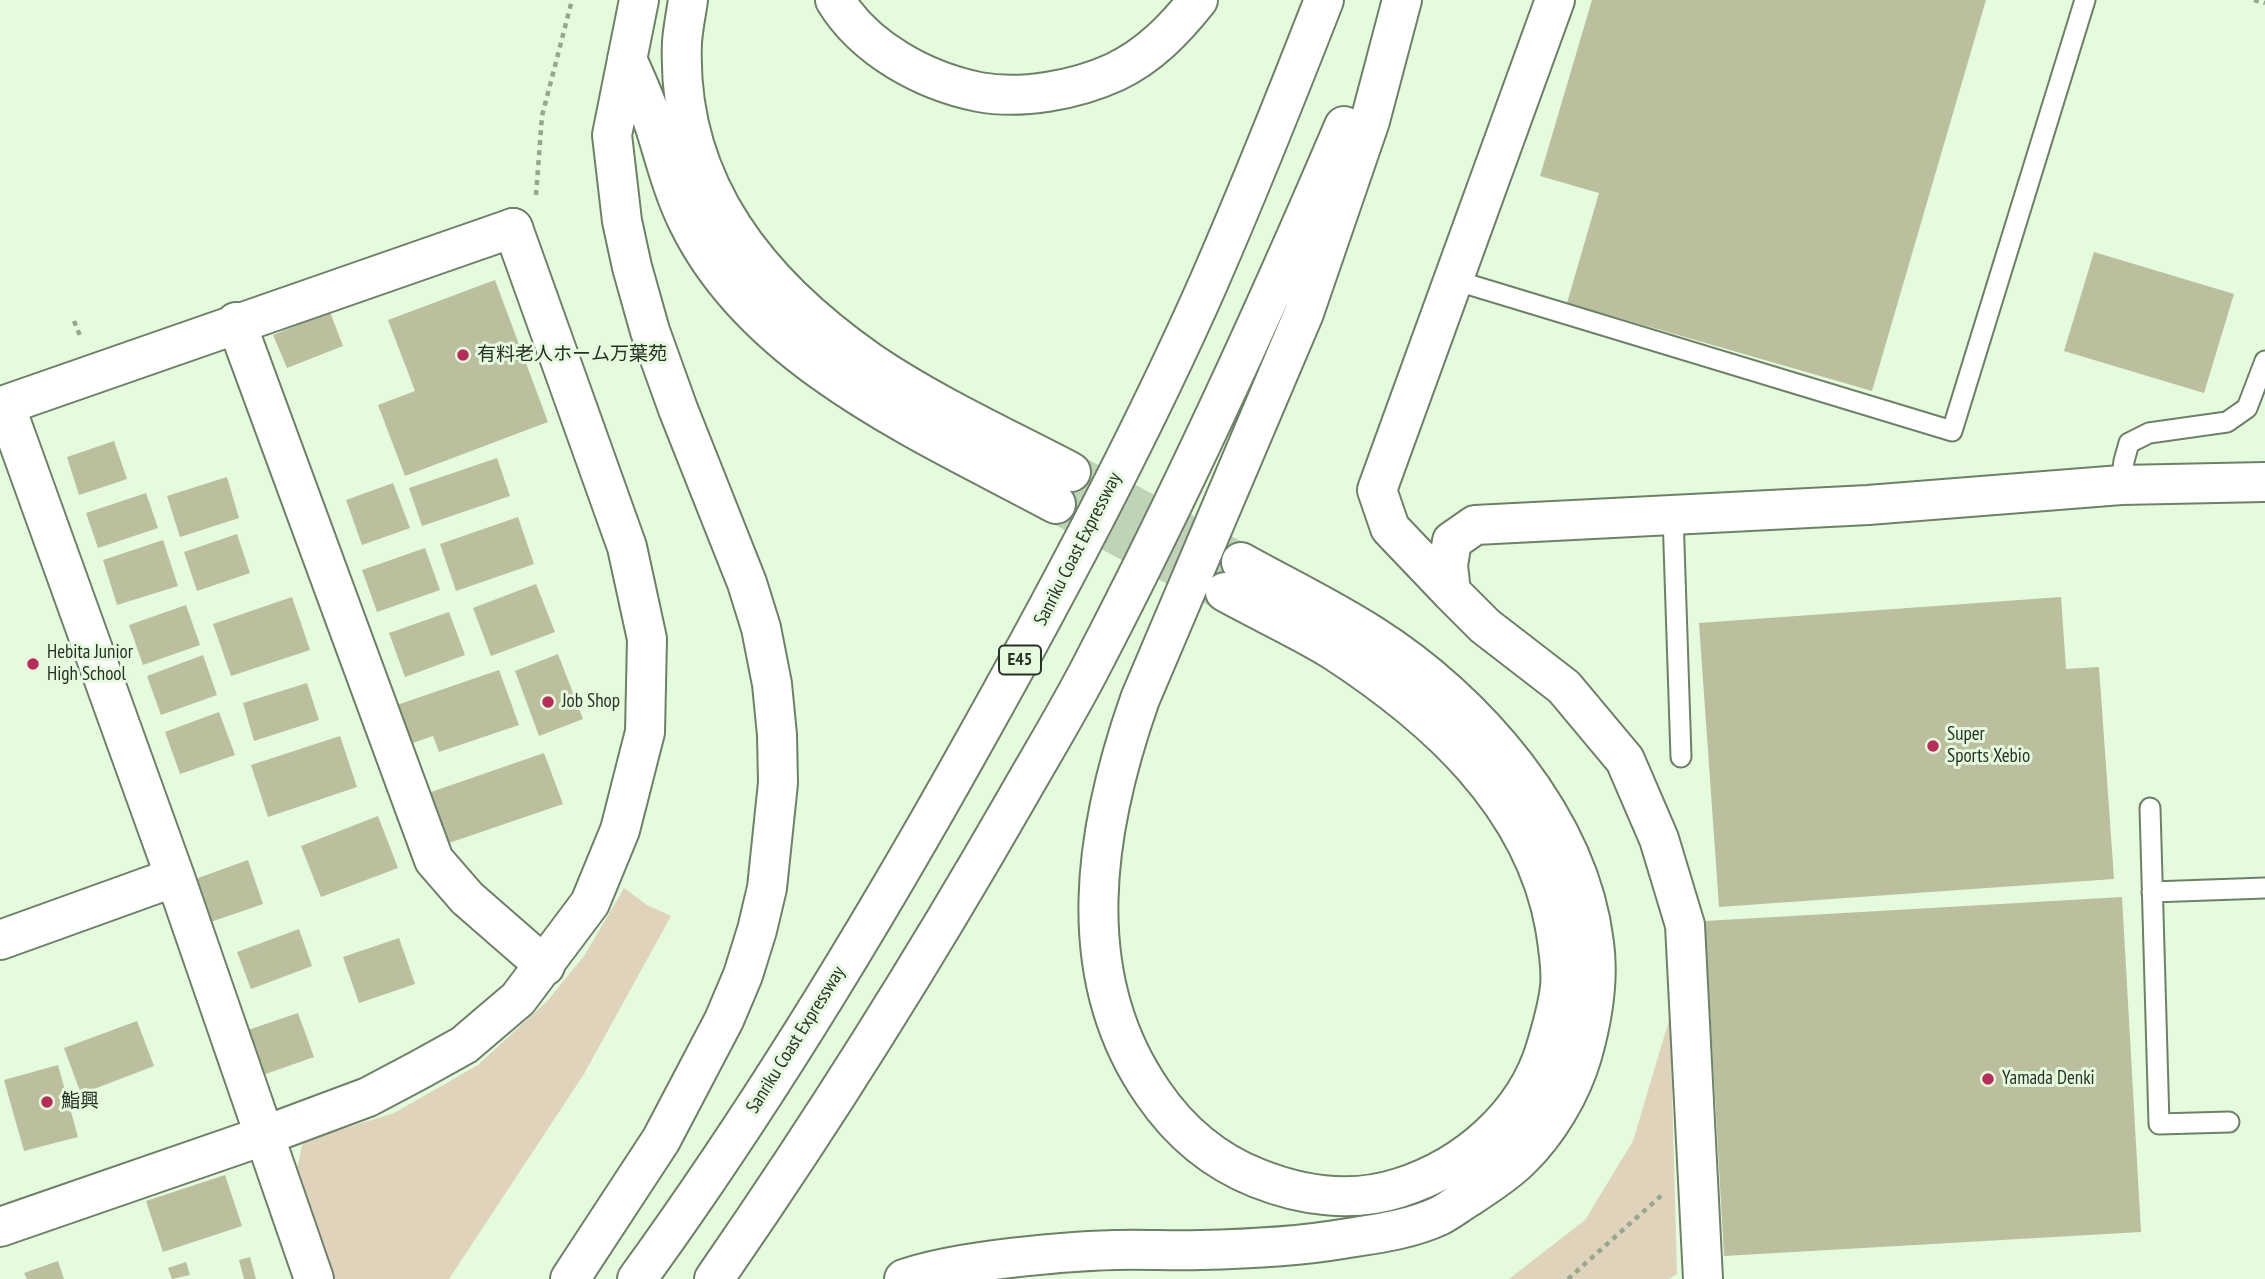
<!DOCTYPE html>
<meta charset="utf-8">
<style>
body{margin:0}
canvas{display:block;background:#e4fbdd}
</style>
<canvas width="2265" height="1279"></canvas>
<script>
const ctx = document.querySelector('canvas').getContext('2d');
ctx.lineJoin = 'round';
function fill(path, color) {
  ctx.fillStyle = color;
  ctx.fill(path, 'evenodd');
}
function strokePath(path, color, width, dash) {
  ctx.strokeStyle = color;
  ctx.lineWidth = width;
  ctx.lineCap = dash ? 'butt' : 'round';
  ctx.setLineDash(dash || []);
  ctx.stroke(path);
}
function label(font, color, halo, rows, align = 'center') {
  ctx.font = font + ' "PT Sans Narrow","Noto Sans JP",sans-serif';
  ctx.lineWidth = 6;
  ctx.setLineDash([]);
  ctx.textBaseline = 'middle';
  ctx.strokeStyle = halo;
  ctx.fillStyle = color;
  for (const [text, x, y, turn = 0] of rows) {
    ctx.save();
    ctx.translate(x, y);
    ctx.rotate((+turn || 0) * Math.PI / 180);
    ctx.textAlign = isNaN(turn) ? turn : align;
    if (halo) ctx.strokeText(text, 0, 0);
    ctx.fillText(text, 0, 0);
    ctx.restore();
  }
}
fill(new Path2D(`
 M 624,888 L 647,905 L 671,916 L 584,1074 L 449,1279 L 334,1279 L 297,1168 L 303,1141 L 394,1113 L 478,1065 L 547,1001 L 584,956 Z
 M 1670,1017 L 1677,1274 L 1669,1279 L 1509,1279 L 1585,1220 L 1633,1141 Z`), '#dfd4bb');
fill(new Path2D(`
 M 1592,0 L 1986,0 L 1872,391 L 1567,303 L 1599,193 L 1540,176 Z
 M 2094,252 L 2234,294 L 2204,393 L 2064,351 Z
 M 495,280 L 548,422 L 405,476 L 378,405 L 415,391 L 388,320 Z
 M 330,312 L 343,346 L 287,368 L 273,335 Z
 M 114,441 L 127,479 L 79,495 L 67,457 Z
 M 497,458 L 510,496 L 422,526 L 409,488 Z
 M 227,477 L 239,518 L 180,537 L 167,496 Z
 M 393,483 L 410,528 L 362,545 L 346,500 Z
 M 146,493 L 158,528 L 98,548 L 86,513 Z
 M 518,517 L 534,564 L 456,591 L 440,544 Z
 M 237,534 L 250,573 L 197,591 L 184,552 Z
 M 163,540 L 178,586 L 117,605 L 103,560 Z
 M 425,548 L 440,590 L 377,612 L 362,570 Z
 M 536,584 L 555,632 L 491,656 L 473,608 Z
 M 292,597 L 310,650 L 231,676 L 213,624 Z
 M 2061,597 L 2066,669 L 2099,667 L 2114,879 L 1719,907 L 1699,623 Z
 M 186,605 L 200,645 L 143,665 L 129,625 Z
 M 449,612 L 465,655 L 405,677 L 389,633 Z
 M 558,654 L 583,719 L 539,736 L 515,671 Z
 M 203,655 L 217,695 L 161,715 L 147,676 Z
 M 499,670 L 519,725 L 439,752 L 433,736 L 404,746 L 391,707 Z
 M 307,683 L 319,720 L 254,741 L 243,703 Z
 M 219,712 L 235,755 L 180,774 L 165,732 Z
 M 340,736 L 357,787 L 268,817 L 251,765 Z
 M 544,753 L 563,804 L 449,843 L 431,792 Z
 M 378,816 L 398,868 L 321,897 L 301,846 Z
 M 248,860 L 263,904 L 202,925 L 187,882 Z
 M 2122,897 L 2141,1232 L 1724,1256 L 1705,921 Z
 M 299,929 L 312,966 L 251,989 L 237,952 Z
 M 399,938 L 415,984 L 359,1003 L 343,957 Z
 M 298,1013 L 314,1057 L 260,1076 L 245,1031 Z
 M 137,1021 L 154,1066 L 81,1094 L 64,1048 Z
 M 58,1065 L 78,1137 L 24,1151 L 4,1080 Z
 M 225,1175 L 242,1226 L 163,1252 L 146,1201 Z
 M 250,1257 L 256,1279 L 244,1279 L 239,1260 Z
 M 58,1261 L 64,1279 L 27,1279 L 24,1273 Z
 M 186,1262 L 190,1275 L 172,1279 L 168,1268 Z`), '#bcbf9d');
strokePath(new Path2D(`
 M 1071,472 L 1236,560
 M 1056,504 L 1220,590`), '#bed3b8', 38, [38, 19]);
const lane = new Path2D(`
 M 1454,280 L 1952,431 L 2085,0
 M 2121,485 L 2124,461 L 2129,443 L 2149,433 L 2227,422 L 2247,408 L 2265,361
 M 1673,515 L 1681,757
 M 2150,808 L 2159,1124 L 2229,1122
 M 2152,892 L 2265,888`);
const street = new Path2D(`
 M 236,322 L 434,860 L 467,898 L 545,966
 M 1451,592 L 1390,528 L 1377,490 L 1555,0
 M 0,940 L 175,877
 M 314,1279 L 175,877 L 5,405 L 513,228
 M 1703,1279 L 1685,925 L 1659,839 L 1625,760 L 1564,687 L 1485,626 L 1451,592 L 1448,565 L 1452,541 L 1475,525 L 1868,505 L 2121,485 L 2265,482`);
const secondary = new Path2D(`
 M 0,1227 L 266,1135 L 368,1097 L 419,1070 L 464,1045 L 518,999 L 590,903 L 620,830 L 645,732 L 647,639 L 627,547 L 513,228`);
const highway = new Path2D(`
 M 688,0 C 686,14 683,28 682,42 C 676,185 760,285 870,362 C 930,403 1006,438 1071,472
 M 835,0 C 865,49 924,81 979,92 C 1021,100 1076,90 1115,72 C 1149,56 1175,29 1198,0
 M 627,59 C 637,81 647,104 655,127 C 665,159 673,192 688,222 C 756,362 926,434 1056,504
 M 1225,592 C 1261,612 1299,629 1333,650 C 1433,715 1533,803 1555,927 C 1558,946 1562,968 1560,987 C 1558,1007 1552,1027 1546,1047 C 1526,1115 1466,1167 1399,1188 C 1352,1203 1302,1196 1257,1178 C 1214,1161 1179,1131 1153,1093 C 1070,974 1095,827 1140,699 L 1304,313 L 1370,121 L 1402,0
 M 570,1279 L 661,1140 L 724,1020 L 743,975 L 757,930 L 767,888 L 778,783 L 777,735 L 772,684 L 761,628 L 747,583 L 678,409 L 650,331 L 632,267 L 622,221 L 612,135 L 639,0
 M 637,1279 C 762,1107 872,925 975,740 C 1058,592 1139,440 1208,284 C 1249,190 1287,95 1324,0
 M 714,1279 C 822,1123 923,962 1017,798 C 1042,754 1069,710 1092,665 C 1184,488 1266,309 1344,126
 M 904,1279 C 932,1269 964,1264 994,1260 C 1034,1255 1074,1251 1115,1250 C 1143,1249 1172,1251 1200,1250 C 1247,1249 1295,1247 1342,1239 C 1374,1234 1409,1230 1439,1216 C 1449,1211 1459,1203 1469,1197 C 1486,1186 1506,1173 1520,1159 C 1548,1132 1571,1093 1582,1056 C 1592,1021 1599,979 1594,943 C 1579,818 1475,700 1372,635 C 1330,608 1284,586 1241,562`);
strokePath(lane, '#6d8167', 23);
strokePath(street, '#6d8167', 42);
strokePath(secondary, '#6d8167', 42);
strokePath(highway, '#6d8167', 42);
strokePath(new Path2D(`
 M 2254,0 L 2265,3
 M 536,195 L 542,116 L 572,0
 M 74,321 L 81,338
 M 1568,1279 L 1662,1195`), '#96a791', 4.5, [5, 5]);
strokePath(lane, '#fff', 19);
strokePath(street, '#fff', 38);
strokePath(secondary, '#fff', 38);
strokePath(highway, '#fff', 38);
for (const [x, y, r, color] of [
 [463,355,7,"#b92b5a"],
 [33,664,7,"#b92b5a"],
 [548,702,7,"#b92b5a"],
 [1933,746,7,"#b92b5a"],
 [1988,1079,7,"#b92b5a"],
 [47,1102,7,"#b92b5a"]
]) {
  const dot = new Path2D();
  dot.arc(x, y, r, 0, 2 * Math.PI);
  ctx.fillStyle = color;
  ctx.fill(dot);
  strokePath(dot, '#e4fbdd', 2.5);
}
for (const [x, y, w] of [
 [1020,660,42]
]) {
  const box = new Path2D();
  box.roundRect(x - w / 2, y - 14.5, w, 29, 5);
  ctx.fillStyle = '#e4fbdd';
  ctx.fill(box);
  strokePath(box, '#283126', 2);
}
label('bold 18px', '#283126', null, [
 ["E45",1020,660]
]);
label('19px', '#283126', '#e4fbdd', [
 ["有料老人ホーム万葉苑",477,355],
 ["Hebita Junior",47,653],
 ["High School",47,675],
 ["Job Shop",562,702],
 ["Super",1947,735],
 ["Sports Xebio",1947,757],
 ["Yamada Denki",2002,1079],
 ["鮨興",61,1102]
], 'left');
label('19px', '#283126', '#e4fbdd', [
 ["Sanriku Coast Expressway",1078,549,-63],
 ["Sanriku Coast Expressway",796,1040,-58]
]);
</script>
